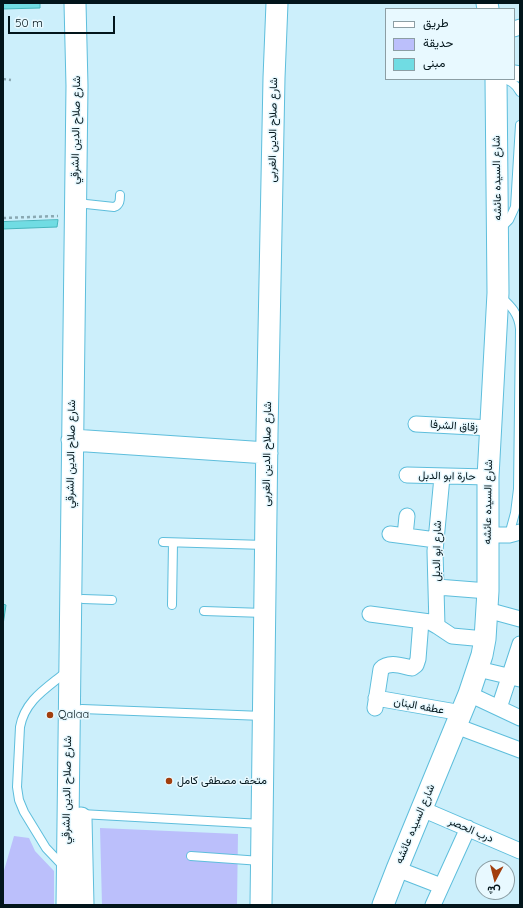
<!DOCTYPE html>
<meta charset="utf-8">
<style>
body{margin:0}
#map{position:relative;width:523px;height:908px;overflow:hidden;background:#cceffb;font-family:Quicksand,Vazirmatn,sans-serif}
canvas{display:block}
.frame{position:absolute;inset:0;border:4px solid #02151b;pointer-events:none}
.legend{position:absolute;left:385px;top:8px;width:130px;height:72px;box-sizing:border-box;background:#e8f9ff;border:1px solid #8c9ea4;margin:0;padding:5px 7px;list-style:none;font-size:12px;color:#02151b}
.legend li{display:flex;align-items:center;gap:8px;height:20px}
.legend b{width:20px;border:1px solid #8c9ea4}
.north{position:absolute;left:475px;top:860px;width:40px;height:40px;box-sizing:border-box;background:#e8f9ff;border:1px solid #8c9ea4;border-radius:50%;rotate:187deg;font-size:11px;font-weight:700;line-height:16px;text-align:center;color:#02151b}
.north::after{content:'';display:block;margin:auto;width:14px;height:18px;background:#a23e0d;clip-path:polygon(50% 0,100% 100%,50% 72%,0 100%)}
.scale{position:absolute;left:8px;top:16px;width:107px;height:18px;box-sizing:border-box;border:2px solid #02151b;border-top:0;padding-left:5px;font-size:12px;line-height:14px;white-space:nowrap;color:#02151b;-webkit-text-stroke:3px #e8f9ff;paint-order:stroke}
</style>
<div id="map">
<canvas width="523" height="908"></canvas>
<div class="frame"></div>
<ul class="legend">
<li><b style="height:5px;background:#fff"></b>طريق</li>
<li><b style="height:11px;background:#bbbffb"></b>حديقة</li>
<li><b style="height:11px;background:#70dce3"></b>مبنى</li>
</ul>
<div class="north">ش</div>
<div class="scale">50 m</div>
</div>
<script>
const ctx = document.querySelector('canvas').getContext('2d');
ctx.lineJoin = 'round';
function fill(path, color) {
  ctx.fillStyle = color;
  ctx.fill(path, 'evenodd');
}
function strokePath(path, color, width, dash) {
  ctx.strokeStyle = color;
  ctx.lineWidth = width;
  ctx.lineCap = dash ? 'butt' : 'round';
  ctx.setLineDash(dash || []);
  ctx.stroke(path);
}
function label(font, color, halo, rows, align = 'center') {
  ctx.font = font + ' Quicksand,Vazirmatn,sans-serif';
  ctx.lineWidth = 3;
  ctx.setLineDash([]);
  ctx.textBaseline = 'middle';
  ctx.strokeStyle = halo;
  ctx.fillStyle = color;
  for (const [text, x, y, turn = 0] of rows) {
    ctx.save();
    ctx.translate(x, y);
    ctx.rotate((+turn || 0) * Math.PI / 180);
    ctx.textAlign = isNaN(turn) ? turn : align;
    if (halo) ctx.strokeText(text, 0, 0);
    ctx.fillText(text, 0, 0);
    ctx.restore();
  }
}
fill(new Path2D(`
 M 100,828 L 238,834 L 237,905 L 102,905 Z
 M 14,836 L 29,838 L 35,851 L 54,871 L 54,905 L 3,905 L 3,874 Z`), '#bbbffb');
const building = new Path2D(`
 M 3,3 L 40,3 L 40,8 L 3,9 Z
 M 58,220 L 57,227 L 3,229 L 3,222 Z
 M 3,604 L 6,605 L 3,625 Z`);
fill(building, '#70dce3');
strokePath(building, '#46b6bd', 1);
const lane = new Path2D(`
 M 502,79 C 511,80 516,84 520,92
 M 86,204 L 114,207 C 120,205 120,200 120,195
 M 500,229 L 509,220 L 515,207 L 520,125
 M 500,296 C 511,306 519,314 520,329 L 518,489 L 515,513 L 509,535
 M 163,542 L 265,545
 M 83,599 L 112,600
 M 172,605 L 173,543
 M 204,611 L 264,613
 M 82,709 L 263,716
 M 81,814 L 262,824
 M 191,856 L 261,861
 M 65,868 L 46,848 L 24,812 L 19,800 L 17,787 L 20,727 C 25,700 47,688 66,672`);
const street = new Path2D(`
 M 514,29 L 520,27
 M 514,73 L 520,74
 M 416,424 L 491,428
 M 407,475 L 488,477
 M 390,534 L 436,540
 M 487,535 L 509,535 L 520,532
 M 405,536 L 407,516
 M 437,587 L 488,591
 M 487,610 L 520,619
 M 370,614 L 430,622 L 437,626 L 452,636 L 485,639
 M 437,626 L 435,551 L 442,477
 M 478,669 L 520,679
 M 469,694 L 520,718
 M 376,698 L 462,713
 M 375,708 L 381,669 C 389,661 402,666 412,668 L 416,665 L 418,659 L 421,621
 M 499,708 L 520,644
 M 456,726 L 520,750
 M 422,809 L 520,851
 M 397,869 L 441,886
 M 433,905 L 468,828`);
const secondary = new Path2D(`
 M 487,3 L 488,9
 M 72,440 L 267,453
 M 81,818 L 83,905
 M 67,905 L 77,86 L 75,3
 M 261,905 L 267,433 L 274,78 L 277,3
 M 383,905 L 397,869 L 469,694 L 482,655 L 485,639 L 488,591 L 488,477 L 498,293 L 496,79`);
strokePath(lane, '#5ebedc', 10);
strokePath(street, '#5ebedc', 17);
strokePath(secondary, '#5ebedc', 23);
strokePath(new Path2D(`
 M 3,79 L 11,80
 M 3,218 L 58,216`), '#8aa8b2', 2.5, [3, 3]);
strokePath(lane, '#fff', 8);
strokePath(street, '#fff', 15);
strokePath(secondary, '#fff', 21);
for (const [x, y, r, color] of [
 [50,715,4,"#a23e0d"],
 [169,781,4,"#a23e0d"]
]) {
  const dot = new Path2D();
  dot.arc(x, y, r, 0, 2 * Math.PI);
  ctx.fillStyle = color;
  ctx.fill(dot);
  strokePath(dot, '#e8f9ff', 1.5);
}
label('11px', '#02151b', '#e8f9ff', [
 ["شارع صلاح الدين الشرقي",76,130,-89],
 ["شارع صلاح الدين الغربى",273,130,-89],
 ["شارع السيده عائشه",497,178,-91],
 ["زقاق الشرفا",454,426,4],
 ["شارع صلاح الدين الشرقي",71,454,-89],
 ["شارع صلاح الدين الغربى",267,454,-89],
 ["حارة ابو الدبل",447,476,1],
 ["شارع السيده عائشه",488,502,-89],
 ["شارع ابو الدبل",437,551,-89],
 ["عطفه البنان",419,706,10],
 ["شارع صلاح الدين الشرقي",67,790,-89],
 ["شارع السيده عائشه",415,824,-67],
 ["درب الحصر",471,830,23]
]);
label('11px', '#02151b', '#e8f9ff', [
 ["Qalaa",58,715],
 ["متحف مصطفى كامل",177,781]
], 'left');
</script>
